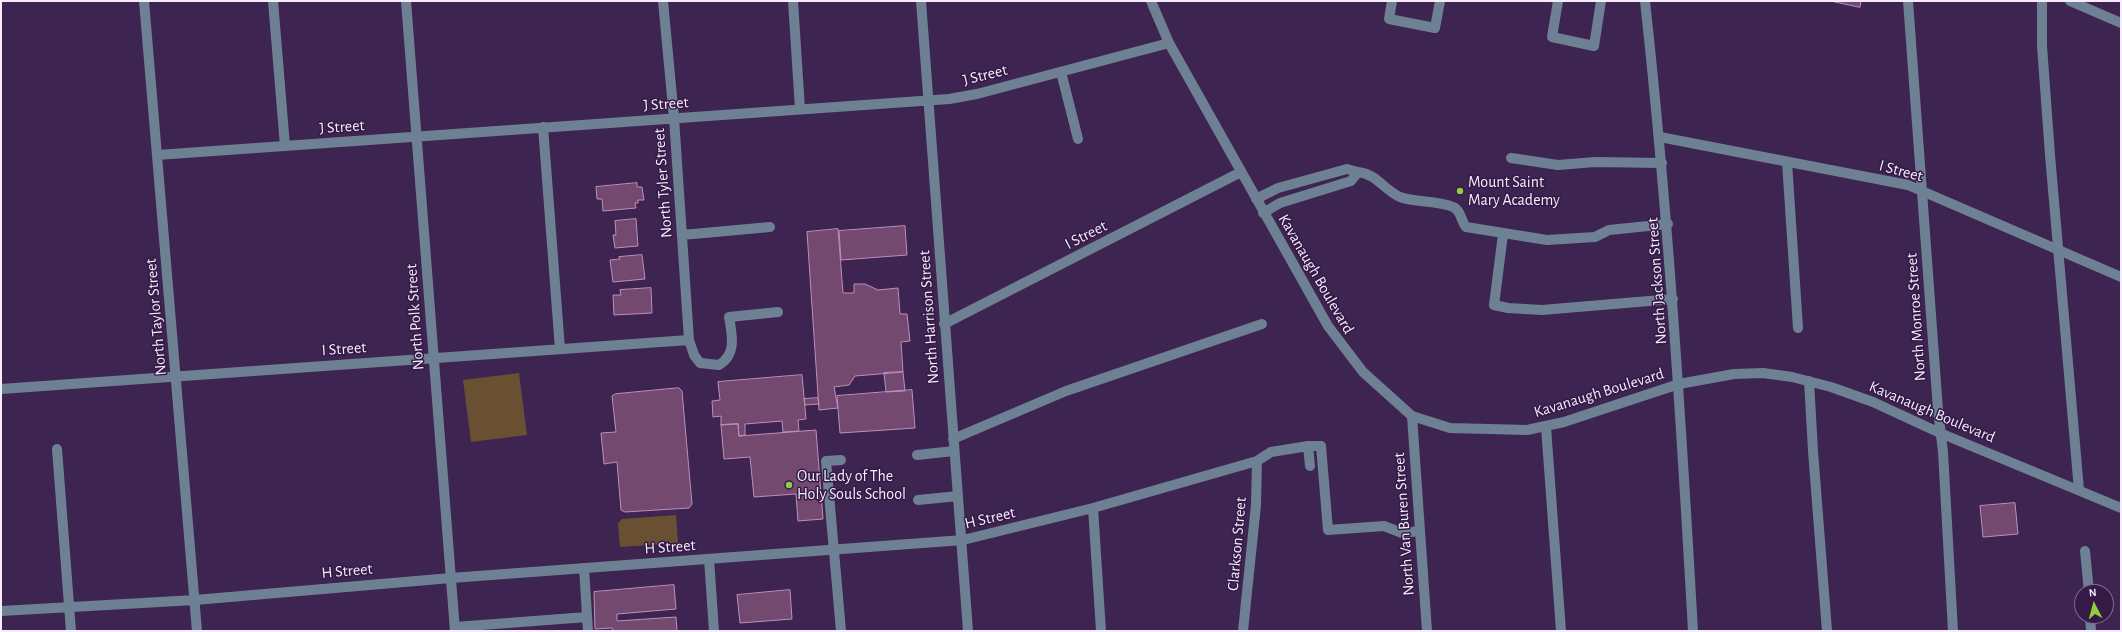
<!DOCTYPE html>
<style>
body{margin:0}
#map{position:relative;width:2122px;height:632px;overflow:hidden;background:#3e2451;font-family:"Alegreya Sans",sans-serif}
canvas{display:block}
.frame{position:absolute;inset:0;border:2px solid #f5ecfd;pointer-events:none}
.north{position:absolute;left:2074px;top:584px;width:40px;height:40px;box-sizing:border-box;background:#341a45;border:1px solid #816e8f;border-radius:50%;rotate:354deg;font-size:11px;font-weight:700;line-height:16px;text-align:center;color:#f5ecfd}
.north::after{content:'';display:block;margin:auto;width:14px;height:18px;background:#91cd40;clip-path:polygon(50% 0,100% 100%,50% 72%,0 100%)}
</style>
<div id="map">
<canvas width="2122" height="632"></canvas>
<div class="frame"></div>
<div class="north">N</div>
</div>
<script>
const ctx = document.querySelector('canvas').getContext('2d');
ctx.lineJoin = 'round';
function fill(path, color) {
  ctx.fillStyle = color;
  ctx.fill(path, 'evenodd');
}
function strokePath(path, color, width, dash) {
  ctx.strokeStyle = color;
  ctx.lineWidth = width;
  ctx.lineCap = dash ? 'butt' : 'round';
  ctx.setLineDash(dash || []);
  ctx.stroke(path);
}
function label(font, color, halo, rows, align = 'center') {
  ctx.font = font + ' "Alegreya Sans",sans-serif';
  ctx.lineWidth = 3;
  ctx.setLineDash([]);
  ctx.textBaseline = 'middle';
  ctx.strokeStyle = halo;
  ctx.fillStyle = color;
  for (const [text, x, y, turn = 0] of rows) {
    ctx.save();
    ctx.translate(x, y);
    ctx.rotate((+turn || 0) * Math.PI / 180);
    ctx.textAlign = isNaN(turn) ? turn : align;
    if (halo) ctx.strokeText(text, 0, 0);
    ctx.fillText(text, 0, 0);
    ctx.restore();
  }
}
fill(new Path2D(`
 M 519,373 L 527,435 L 471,442 L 463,380 Z
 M 676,515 L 678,543 L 620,547 L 618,523 L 622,519 Z`), '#695032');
const building = new Path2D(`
 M 1831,1 L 1861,1 L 1860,7 Z
 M 637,183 L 637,187 L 642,187 L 644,200 L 638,200 L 638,203 L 635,203 L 636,208 L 603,211 L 602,199 L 597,199 L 596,187 Z
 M 636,219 L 638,246 L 615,248 L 613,235 L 616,235 L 615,221 Z
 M 905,226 L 907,255 L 841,260 L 839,231 Z
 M 838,229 L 843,293 L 854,293 L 854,284 L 865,284 L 878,290 L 898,288 L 900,314 L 907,314 L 910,341 L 901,342 L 903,372 L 855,376 L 849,385 L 834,387 L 838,408 L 819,410 L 807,232 Z
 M 642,255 L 645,279 L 613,282 L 610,260 L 620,259 L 619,257 Z
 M 651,288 L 652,313 L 614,315 L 613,295 L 621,295 L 620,290 Z
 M 903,372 L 905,391 L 886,392 L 884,373 Z
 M 802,375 L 806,419 L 798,420 L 799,431 L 783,432 L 782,421 L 745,424 L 745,435 L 739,436 L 738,424 L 721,425 L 721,416 L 713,417 L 712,401 L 720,400 L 718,382 Z
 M 679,388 L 682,391 L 692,504 L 689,508 L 625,512 L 621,510 L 617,462 L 604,464 L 601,433 L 616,432 L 612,396 L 615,394 Z
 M 912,390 L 915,428 L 840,433 L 837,396 Z
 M 818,398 L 819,404 L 805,405 L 804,399 Z
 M 738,424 L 739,436 L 816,430 L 823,519 L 798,521 L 796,494 L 754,497 L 750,457 L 724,459 L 721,425 Z
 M 2015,503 L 2018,534 L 1983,537 L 1980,506 Z
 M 674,585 L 676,609 L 617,614 L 617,621 L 676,617 L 677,631 L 613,631 L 612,628 L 595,629 L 594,592 Z
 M 790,590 L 792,619 L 740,623 L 737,595 Z`);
fill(building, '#744970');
strokePath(building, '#be8fba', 1);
strokePath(new Path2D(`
 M 144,1 L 197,631
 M 273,1 L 285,146
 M 406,1 L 455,631
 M 663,1 L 674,118 L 689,340 L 694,355 L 700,363 L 719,365 C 737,354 732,335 729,317 L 778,312
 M 793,1 L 800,109
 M 921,1 L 968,631
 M 1151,1 L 1169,43 L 1328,326 L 1363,372 L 1412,416 L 1450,428 L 1527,430 L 1564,422 L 1679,384 L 1734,374 L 1763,373 L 1792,377 L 1831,387 L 1873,402 L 1940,433 L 2121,508
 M 1392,1 L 1389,19 L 1435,28 L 1440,1
 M 1558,1 L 1552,37 L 1594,46 L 1601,1
 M 1645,1 C 1668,211 1681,420 1693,631
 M 1908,1 L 1938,410 L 1943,452 L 1953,631
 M 2042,1 L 2042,46 L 2050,155 L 2079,490
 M 2070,1 L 2121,23
 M 1061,72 L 1078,139
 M 543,127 L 560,349
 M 1660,137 L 1908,185 L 2121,277
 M 157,155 L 949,99 L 977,94 L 1169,43
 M 1511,158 L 1558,165 L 1595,162 L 1662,163
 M 1787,162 L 1798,328
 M 1358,172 C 1377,174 1384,190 1400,197 C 1416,203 1437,200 1453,207 C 1461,210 1461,221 1466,227 L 1547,240 L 1595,237 L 1609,230 L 1668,224
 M 1256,199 L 1278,188 L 1347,169 L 1358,172 L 1351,181 L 1280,203 L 1263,213
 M 1503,234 L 1494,305 L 1508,308 L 1542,310 L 1673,299
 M 682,235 L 770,227
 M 944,324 L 1241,172
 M 1809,381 L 1813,451 L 1827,631
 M 1,389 L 689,340
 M 1412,416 L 1427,631
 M 1546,427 L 1561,631
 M 953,439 L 1066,391 L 1262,324
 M 1308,446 L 1321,446 L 1328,530 L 1384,526 L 1402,533 L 1419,531
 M 57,449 L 71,631
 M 917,455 L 954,451
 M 841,460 L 826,461 L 841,631
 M 918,500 L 958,496
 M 1093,508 L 1101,631
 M 2085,551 L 2089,592
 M 709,559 L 714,631
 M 584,568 L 588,631
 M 1,611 L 195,600 L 451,578 L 963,540 L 1093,508 L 1257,461 L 1271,452 L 1308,446 L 1310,466
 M 2090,616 L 2091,631
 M 455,627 L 587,617
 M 1243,631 L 1256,505 L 1257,461`), '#6e8093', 10);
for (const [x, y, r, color] of [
 [1460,191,4,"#91cd40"],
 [789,485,4,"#91cd40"]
]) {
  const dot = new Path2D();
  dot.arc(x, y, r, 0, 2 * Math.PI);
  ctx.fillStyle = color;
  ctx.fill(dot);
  strokePath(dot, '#341a45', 1.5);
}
label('16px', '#f5ecfd', '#341a45', [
 ["J Street",985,75,-14],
 ["J Street",666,104,-4],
 ["J Street",342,127,-4],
 ["I Street",1901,171,15],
 ["North Tyler Street",663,183,-94],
 ["I Street",1086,235,-27],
 ["Kavanaugh Boulevard",1316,274,60],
 ["North Jackson Street",1657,281,-94],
 ["North Taylor Street",156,317,-95],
 ["North Polk Street",415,317,-94],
 ["North Harrison Street",929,317,-94],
 ["North Monroe Street",1916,317,-94],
 ["I Street",344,349,-4],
 ["Kavanaugh Boulevard",1599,393,-17],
 ["Kavanaugh Boulevard",1932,412,23],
 ["H Street",990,518,-13],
 ["North Van Buren Street",1404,524,-94],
 ["Clarkson Street",1237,544,-85],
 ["H Street",670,547,-4],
 ["H Street",347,571,-5]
]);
label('16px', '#f5ecfd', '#341a45', [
 ["Mount Saint",1468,182],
 ["Mary Academy",1468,200],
 ["Our Lady of The",797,476],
 ["Holy Souls School",797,494]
], 'left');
</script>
